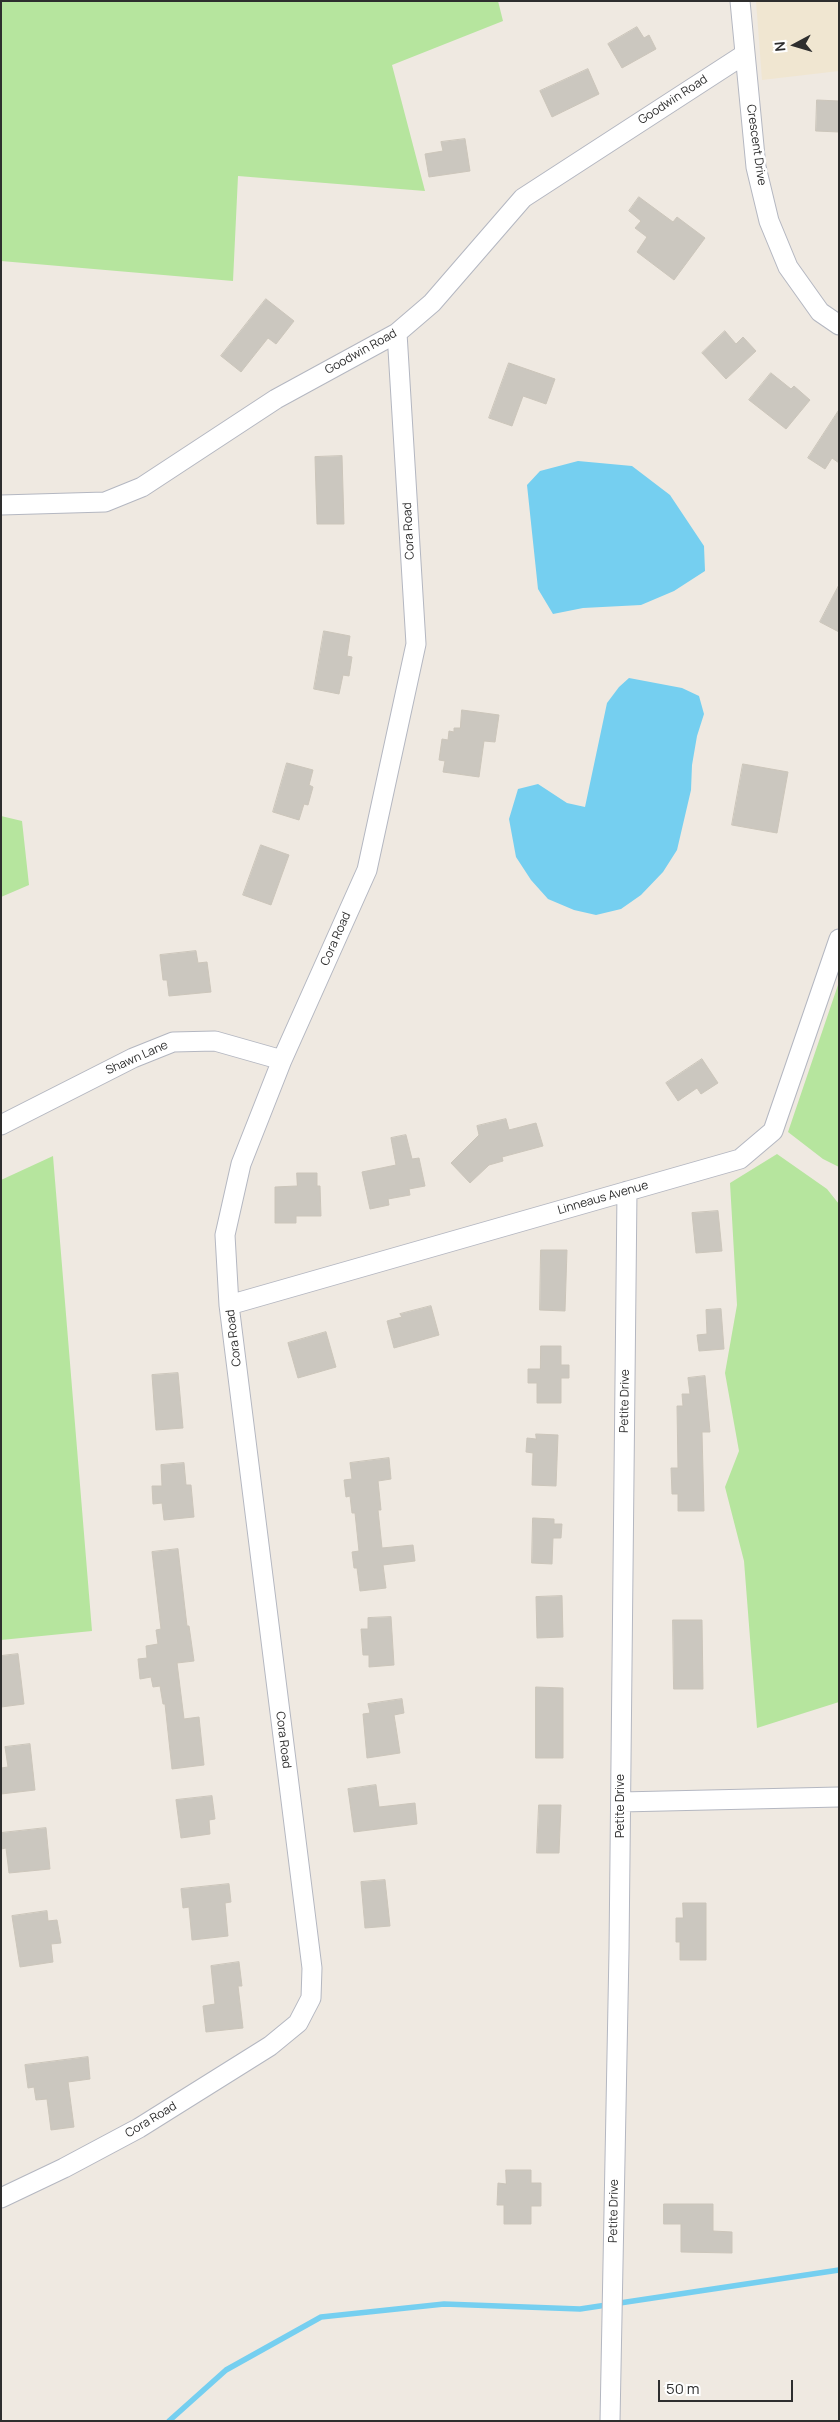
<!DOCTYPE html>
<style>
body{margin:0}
#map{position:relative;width:840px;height:2422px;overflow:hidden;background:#efe9e1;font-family:Manrope,sans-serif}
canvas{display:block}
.frame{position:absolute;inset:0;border:2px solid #2e2e2e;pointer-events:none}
.north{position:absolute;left:770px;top:20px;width:50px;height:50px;-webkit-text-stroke:4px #fff;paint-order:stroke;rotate:264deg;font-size:14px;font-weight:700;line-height:20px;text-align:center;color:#2e2e2e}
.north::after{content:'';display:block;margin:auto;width:18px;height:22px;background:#2e2e2e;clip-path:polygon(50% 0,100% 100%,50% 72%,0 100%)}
.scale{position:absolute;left:658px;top:2380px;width:135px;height:22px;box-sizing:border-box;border:2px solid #2e2e2e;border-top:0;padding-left:6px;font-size:15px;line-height:18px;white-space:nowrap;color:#2e2e2e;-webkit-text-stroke:4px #fff;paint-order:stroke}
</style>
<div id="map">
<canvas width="840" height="2422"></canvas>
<div class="frame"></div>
<div class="north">N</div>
<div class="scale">50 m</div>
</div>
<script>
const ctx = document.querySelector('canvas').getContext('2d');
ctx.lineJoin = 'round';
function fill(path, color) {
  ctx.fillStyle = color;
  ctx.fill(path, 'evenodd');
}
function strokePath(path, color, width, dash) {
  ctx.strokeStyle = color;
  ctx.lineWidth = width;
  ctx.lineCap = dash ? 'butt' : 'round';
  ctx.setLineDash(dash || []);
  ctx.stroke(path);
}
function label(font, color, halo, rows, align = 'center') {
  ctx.font = font + ' Manrope,sans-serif';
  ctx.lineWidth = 5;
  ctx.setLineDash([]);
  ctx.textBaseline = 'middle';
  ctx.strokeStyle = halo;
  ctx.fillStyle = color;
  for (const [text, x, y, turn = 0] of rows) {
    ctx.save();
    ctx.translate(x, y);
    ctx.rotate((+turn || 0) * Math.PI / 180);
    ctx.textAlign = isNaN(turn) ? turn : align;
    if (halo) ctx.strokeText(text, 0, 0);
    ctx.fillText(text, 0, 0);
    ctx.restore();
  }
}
fill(new Path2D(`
 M 756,1 L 839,1 L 839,71 L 762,80 Z`), '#f0e6d1');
fill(new Path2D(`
 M 1,1 L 498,1 L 503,21 L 392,65 L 425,191 L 238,176 L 233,281 L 1,261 Z
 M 1,816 L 22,821 L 29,885 L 1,897 Z
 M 839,982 L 839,1167 L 823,1159 L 788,1132 Z
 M 777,1154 L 827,1189 L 839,1204 L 839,1702 L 757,1728 L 744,1561 L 725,1487 L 739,1451 L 725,1373 L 737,1305 L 730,1183 Z
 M 53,1156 L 92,1631 L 1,1640 L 1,1180 Z`), '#b6e59e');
fill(new Path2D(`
 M 578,461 L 632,466 L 670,495 L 704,546 L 705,571 L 674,591 L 641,605 L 583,608 L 553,614 L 538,589 L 527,485 L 540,471 Z
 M 629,678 L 682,688 L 699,696 L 704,714 L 697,736 L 692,765 L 691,790 L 677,850 L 663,872 L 641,895 L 621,909 L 596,915 L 574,910 L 548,899 L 531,880 L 516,857 L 509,819 L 518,789 L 538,784 L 567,803 L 585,807 L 607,703 L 619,687 Z`), '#75cff0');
strokePath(new Path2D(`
 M 169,2421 L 226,2370 L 321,2317 L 444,2304 L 580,2309 L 839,2270`), '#75cff0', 5.5);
const building = new Path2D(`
 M 637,27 L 644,38 L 649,35 L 656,49 L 622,68 L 608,44 Z
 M 588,69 L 599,94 L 552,117 L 540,91 Z
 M 817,100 L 839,101 L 839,132 L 816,131 Z
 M 465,139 L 470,171 L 429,177 L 425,154 L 443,151 L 441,142 Z
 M 639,197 L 673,222 L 677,217 L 705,238 L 674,280 L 637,252 L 647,237 L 635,228 L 641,221 L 629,211 Z
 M 266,299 L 294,321 L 276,344 L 268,338 L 241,372 L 221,356 Z
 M 725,331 L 736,344 L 743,337 L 756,351 L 726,379 L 702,353 Z
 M 509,363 L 555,379 L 546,404 L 523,396 L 512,426 L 489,418 Z
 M 771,373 L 791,389 L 794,386 L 810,400 L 786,429 L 749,400 Z
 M 839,410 L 839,463 L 832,458 L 825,469 L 808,458 Z
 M 342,456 L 344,524 L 317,524 L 315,457 Z
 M 839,585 L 839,632 L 820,622 Z
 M 324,631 L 350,636 L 347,656 L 352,657 L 349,676 L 343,675 L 339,694 L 314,689 Z
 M 462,710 L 499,715 L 495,742 L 484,741 L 479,777 L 443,772 L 445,761 L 439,760 L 442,739 L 448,740 L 449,731 L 454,732 L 454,728 L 460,728 Z
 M 287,763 L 313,770 L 309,785 L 313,787 L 308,805 L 304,804 L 299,820 L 273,812 Z
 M 743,764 L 788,772 L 777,833 L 732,825 Z
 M 261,845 L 289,855 L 271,905 L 243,895 Z
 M 196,951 L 198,963 L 207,962 L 211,992 L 169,996 L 167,980 L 163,980 L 160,955 Z
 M 702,1059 L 718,1083 L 701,1094 L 697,1088 L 678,1101 L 666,1083 Z
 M 506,1119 L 509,1130 L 536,1123 L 543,1146 L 502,1157 L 503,1161 L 489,1165 L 470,1183 L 451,1163 L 479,1135 L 477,1126 Z
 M 406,1135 L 412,1159 L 419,1158 L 425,1186 L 409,1189 L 410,1195 L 388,1199 L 389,1205 L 370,1209 L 362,1172 L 396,1165 L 391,1138 Z
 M 297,1173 L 317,1173 L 317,1186 L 320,1186 L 321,1216 L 296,1216 L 296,1223 L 275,1223 L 275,1187 L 297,1186 Z
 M 718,1211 L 722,1251 L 696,1253 L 692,1213 Z
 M 541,1250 L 567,1250 L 565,1311 L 540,1310 Z
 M 431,1306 L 439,1335 L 394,1348 L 387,1321 L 402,1317 L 400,1314 Z
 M 721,1309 L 724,1349 L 699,1351 L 697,1335 L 707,1334 L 706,1310 Z
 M 326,1332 L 336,1367 L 298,1378 L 288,1343 Z
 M 541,1346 L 561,1346 L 561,1365 L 569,1365 L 569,1378 L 561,1378 L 561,1403 L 537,1403 L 537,1383 L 528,1383 L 528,1369 L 540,1369 Z
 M 178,1373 L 183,1428 L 156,1430 L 152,1375 Z
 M 705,1376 L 710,1432 L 702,1432 L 704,1511 L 678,1511 L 678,1494 L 672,1494 L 671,1468 L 678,1468 L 677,1406 L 683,1406 L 682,1394 L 690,1394 L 688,1378 Z
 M 536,1434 L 558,1435 L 556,1486 L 532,1485 L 533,1453 L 526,1452 L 527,1438 L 536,1439 Z
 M 389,1458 L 391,1479 L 378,1481 L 381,1510 L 378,1510 L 382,1548 L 413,1545 L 415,1561 L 383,1565 L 386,1588 L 360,1591 L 357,1568 L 354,1568 L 352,1552 L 359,1551 L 355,1513 L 352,1513 L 350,1496 L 346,1497 L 344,1480 L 352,1479 L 350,1463 Z
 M 184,1463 L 186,1485 L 191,1485 L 194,1517 L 164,1520 L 162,1503 L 153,1504 L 152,1486 L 162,1486 L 161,1465 Z
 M 533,1518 L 554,1519 L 554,1524 L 562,1524 L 561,1538 L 553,1538 L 552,1564 L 532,1563 Z
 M 178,1549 L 187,1626 L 189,1626 L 194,1661 L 177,1663 L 184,1719 L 199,1717 L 204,1765 L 172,1769 L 165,1704 L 163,1704 L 160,1686 L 153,1687 L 151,1677 L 140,1679 L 138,1659 L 147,1658 L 146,1646 L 158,1644 L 156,1630 L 161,1629 L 152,1552 Z
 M 562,1596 L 563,1637 L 537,1638 L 536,1597 Z
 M 391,1617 L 394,1665 L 369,1667 L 369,1655 L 363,1655 L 361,1629 L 368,1629 L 368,1618 Z
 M 673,1620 L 702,1620 L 703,1689 L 674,1689 Z
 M 18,1654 L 24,1704 L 1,1707 L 1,1656 Z
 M 536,1687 L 563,1688 L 563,1758 L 536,1758 Z
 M 402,1699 L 404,1713 L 394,1715 L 400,1753 L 367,1758 L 363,1714 L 370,1713 L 368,1704 Z
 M 30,1744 L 35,1790 L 1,1794 L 1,1768 L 8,1767 L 5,1747 Z
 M 376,1785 L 379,1807 L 415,1803 L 417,1824 L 354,1832 L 348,1789 Z
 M 212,1796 L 215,1819 L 209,1820 L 210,1834 L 181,1838 L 176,1800 Z
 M 539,1805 L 561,1805 L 559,1853 L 537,1853 Z
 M 46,1828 L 50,1869 L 9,1873 L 6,1848 L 1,1849 L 1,1833 Z
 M 385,1880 L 390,1926 L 365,1928 L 361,1882 Z
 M 229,1884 L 231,1902 L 225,1903 L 228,1936 L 192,1940 L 189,1907 L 183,1908 L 181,1889 Z
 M 683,1903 L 706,1903 L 706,1960 L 680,1960 L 680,1942 L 676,1942 L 676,1918 L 683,1918 Z
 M 47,1911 L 48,1921 L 57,1920 L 61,1943 L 51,1944 L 53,1962 L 20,1967 L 12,1916 Z
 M 239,1962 L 242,1986 L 238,1986 L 243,2028 L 206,2032 L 203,2006 L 215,2004 L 211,1966 Z
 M 88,2057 L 90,2079 L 68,2082 L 74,2127 L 51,2130 L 47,2099 L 36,2100 L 34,2087 L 28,2088 L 25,2065 Z
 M 506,2170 L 531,2170 L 531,2183 L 541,2183 L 541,2206 L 531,2206 L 531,2224 L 504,2224 L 504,2205 L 497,2205 L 498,2183 L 506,2184 Z
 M 664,2204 L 713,2204 L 713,2231 L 732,2232 L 732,2253 L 681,2252 L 681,2224 L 664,2224 Z`);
fill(building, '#cbc7bf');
strokePath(building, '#cbc5ba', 1);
const minor = new Path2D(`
 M 740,1 L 756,167 L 769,221 L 788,267 L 820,312 L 839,325
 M 1,505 L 105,502 L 142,487 L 276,399 L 397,333 L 432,303 L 523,198 L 745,54
 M 1,1125 L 133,1058 L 173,1042 L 215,1041 L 282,1060
 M 229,1305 L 740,1159 L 773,1131 L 839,939
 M 621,1802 L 839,1797
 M 1,2198 L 64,2168 L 139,2128 L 270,2046 L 298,2023 L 311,1998 L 312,1968 L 229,1305 L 225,1235 L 241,1164 L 282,1060 L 367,870 L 416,644 L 397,333
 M 610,2421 L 619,1950 L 627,1191`);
strokePath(minor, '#b4b7c1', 21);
strokePath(minor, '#fff', 19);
label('12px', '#2e2e2e', '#fff', [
 ["Goodwin Road",673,100,-33],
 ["Crescent Drive",756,145,82],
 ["Goodwin Road",361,352,-29],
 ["Cora Road",409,531,-93],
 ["Cora Road",336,939,-66],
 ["Shawn Lane",137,1058,-24],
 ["Linneaus Avenue",603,1198,-16],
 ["Cora Road",234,1338,-97],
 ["Petite Drive",625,1401,-89],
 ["Cora Road",283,1740,83],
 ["Petite Drive",621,1806,-90],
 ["Cora Road",151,2120,-31],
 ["Petite Drive",614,2211,-89]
]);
</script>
